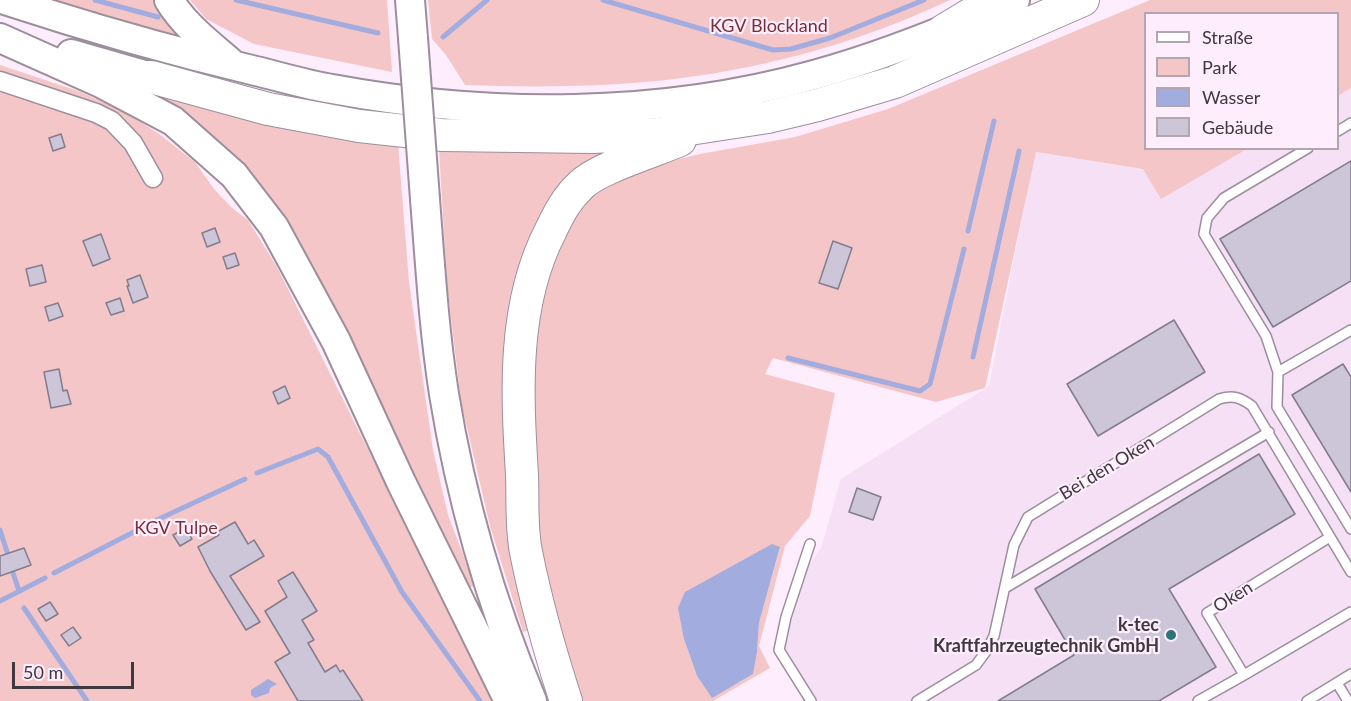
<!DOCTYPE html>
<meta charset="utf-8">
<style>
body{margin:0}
#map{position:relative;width:1351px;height:701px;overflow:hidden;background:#feeefd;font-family:Lato,sans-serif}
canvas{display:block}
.legend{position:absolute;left:1144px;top:12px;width:195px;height:138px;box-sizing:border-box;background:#feeefd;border:2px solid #b2a6b1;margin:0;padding:8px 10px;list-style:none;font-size:18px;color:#3f393f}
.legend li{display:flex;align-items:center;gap:12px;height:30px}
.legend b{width:30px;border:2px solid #b2a6b1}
.scale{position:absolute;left:12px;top:662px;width:122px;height:27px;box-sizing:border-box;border:3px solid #3f393f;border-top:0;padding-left:8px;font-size:18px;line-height:21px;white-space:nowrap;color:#3f393f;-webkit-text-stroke:4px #feeefd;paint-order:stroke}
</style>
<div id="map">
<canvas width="1351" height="701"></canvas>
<ul class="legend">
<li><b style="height:8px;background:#fff"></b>Straße</li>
<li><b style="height:16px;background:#f5c6c7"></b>Park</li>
<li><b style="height:16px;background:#a2acde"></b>Wasser</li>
<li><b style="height:16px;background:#cdc6d9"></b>Gebäude</li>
</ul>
<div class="scale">50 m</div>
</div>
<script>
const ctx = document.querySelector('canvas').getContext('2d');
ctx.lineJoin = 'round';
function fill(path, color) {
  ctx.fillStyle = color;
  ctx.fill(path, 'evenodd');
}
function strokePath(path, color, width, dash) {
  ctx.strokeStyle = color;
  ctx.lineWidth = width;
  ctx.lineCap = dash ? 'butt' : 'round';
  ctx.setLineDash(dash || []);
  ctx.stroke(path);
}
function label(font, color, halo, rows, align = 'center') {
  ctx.font = font + ' Lato,sans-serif';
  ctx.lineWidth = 4.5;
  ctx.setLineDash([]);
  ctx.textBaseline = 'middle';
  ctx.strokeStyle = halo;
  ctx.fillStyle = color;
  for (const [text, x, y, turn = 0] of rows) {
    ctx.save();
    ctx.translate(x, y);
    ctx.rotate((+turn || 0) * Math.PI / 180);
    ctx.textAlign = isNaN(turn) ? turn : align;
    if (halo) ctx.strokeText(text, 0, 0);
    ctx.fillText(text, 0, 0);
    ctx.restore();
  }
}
fill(new Path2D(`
 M 1351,88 L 1351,701 L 818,701 L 784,650 L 805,570 L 821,548 L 841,479 L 989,386 L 1035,152 L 1143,169 L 1162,198 L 1247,149 L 1338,148 L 1338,96 Z`), '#f5e0f5');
fill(new Path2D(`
 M 54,0 L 160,0 L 198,43 Z
 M 190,0 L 387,0 L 392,72 L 254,44 L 206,19 Z
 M 428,0 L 950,0 C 830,57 698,85 565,86 C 532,87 498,86 465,85 L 446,55 L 432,39 Z
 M 1150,0 L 1351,0 L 1351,88 L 1338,96 L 1338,14 L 1146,14 L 1146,148 L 1247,149 L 1161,199 L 1143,169 L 1036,152 L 985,388 L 936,402 L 773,358 L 765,374 L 835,393 L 810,516 L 785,546 L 759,646 L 770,668 L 713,701 L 577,701 L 559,634 L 537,527 L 529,452 L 538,294 L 560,234 L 592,193 L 639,169 L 700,154 L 795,137 L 888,109 ZM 780,548 L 759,623 L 757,653 L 753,674 L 712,697 L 697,676 L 684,639 Z
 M 0,65 L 81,92 L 123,111 L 158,133 L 195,162 L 214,189 L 232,208 L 248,220 L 277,267 L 474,662 L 500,701 L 0,701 Z
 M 86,71 L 398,143 L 409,282 L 433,450 L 448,515 L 475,586 L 465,589 L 262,193 L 219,142 L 168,109 Z
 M 653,145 L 527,246 L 535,628 L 523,632 L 490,526 L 461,402 L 447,284 L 439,149 Z`), '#f5c6c7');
fill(new Path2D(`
 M 772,544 L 780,547 L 759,623 L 757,653 L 753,674 L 712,698 L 697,676 L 684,639 L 678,608 L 685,592 Z
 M 268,679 L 277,684 L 270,688 L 269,693 L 255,698 L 251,695 L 251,690 Z`), '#a2acde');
strokePath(new Path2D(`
 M 95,0 L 158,17
 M 236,0 L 378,33
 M 603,0 L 773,50 L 791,49 L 830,38 L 924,0
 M 443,37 L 487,0
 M 968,231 L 994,121
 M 973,357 L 1019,151
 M 788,358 L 920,391 L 930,384 L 964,249
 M 257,473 L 318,449 L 328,457 L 402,592 L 480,701
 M 0,530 L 9,558
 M 11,567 L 19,591
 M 54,573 L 161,518 L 245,479
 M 0,601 L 45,578
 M 24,608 L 87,701`), '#a2acde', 5);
const building = new Path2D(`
 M 61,134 L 65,147 L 53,151 L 49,138 Z
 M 1351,161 L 1351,281 L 1273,327 L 1220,239 Z
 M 215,228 L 220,242 L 207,247 L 202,233 Z
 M 101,234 L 110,259 L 93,266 L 83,241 Z
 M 833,241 L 852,248 L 838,289 L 819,283 Z
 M 235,253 L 239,265 L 227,269 L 223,257 Z
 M 42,265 L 46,282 L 30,286 L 26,269 Z
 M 140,275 L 148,297 L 133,303 L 127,286 L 129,286 L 127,280 Z
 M 120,298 L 124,311 L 111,315 L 106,303 Z
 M 58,303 L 63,316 L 49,321 L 45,307 Z
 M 1174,320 L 1205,372 L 1098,436 L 1067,384 Z
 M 1343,364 L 1351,377 L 1351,492 L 1292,395 Z
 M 59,369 L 63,391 L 67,390 L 71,404 L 51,408 L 44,372 Z
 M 285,386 L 290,398 L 278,404 L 273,392 Z
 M 1259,454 L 1295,514 L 1169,589 L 1216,667 L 1159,701 L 998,701 L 1074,655 L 1035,589 Z
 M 857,488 L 881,497 L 873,520 L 849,512 Z
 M 235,522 L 248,544 L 254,540 L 264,556 L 230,576 L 260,622 L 246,630 L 210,571 L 198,547 L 219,535 L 217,532 Z
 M 186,528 L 192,539 L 180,546 L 173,535 Z
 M 24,548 L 31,565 L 0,576 L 0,556 Z
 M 293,572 L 317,611 L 302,620 L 314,640 L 308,643 L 325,672 L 336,665 L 340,672 L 343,670 L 363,701 L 298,701 L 275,662 L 290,653 L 265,611 L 287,597 L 278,581 Z
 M 50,602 L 58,614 L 46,621 L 38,609 Z
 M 73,627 L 81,638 L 69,646 L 61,635 Z`);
fill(building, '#cdc6d9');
strokePath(building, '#827c8d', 1.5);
const service = new Path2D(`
 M 1338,131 L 1351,123
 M 1351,330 L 1278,372 L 1277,407 L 1351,529
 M 1278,372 L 1266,336 L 1204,234 L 1207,218 L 1224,198 L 1308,148
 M 1330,537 L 1207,613 L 1244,675 L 1351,612
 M 810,544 L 786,617 L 779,650 L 811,701
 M 1005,588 L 1269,432
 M 1337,683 L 1348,701
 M 917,701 L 976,665 L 987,650 L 994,636 L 1014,545 L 1028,517 L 1219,399 C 1233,395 1240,397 1252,406 L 1351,572
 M 1198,701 L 1244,675
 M 1307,701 L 1351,674`);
const minor = new Path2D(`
 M 0,81 L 96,113 L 112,121 L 133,143 L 153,178`);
const trunk = new Path2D(`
 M 5,0 C 87,27 171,51 256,71 C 281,77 307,85 332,89 C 489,118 660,118 814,75 C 883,56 950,29 1015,0
 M 169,0 C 184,25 208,43 230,62
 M 410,0 L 413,38
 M 0,38 L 103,84 L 173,121 L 234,175 L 274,227 L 336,341 L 401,482 L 509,701
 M 71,54 L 151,77
 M 425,199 C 430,264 434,330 444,394 C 461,499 491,603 532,701`);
const motorway = new Path2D(`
 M 943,31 L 994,0
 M 151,77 L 268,109 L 359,126 L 442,135 L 593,137 L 657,134 L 768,117 L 818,105 L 895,82 L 1083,0
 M 566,701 C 550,652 536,602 526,552 C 521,527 523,500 522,475 C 517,393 512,305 551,230 C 559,213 567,198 581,185 C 598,168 655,151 680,140`);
strokePath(service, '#9c8e9c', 12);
strokePath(minor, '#9c8e9c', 21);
strokePath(trunk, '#9c8e9c', 32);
strokePath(motorway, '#9c8e9c', 34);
strokePath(service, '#fff', 9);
strokePath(minor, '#fff', 18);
strokePath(trunk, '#fff', 28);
strokePath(motorway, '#fff', 32);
const trunkBridge = new Path2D(`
 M 413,38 L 425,199`);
strokePath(trunkBridge, '#9c8e9c', 32, []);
strokePath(trunkBridge, '#fff', 28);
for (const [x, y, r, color] of [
 [1171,635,6,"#2a7578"]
]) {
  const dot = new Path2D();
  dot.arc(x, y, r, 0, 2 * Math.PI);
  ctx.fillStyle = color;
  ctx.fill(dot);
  strokePath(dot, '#feeefd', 2);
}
label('18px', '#782f35', '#feeefd', [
 ["KGV Blockland",769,26],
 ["KGV Tulpe",176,528]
]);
label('18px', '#3f393f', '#feeefd', [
 ["Bei den Oken",1107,468,-31],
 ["Oken",1233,597,-32]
]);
label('bold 18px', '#3f393f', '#feeefd', [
 ["k-tec",1159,625],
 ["Kraftfahrzeugtechnik GmbH",1159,646]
], 'right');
</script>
